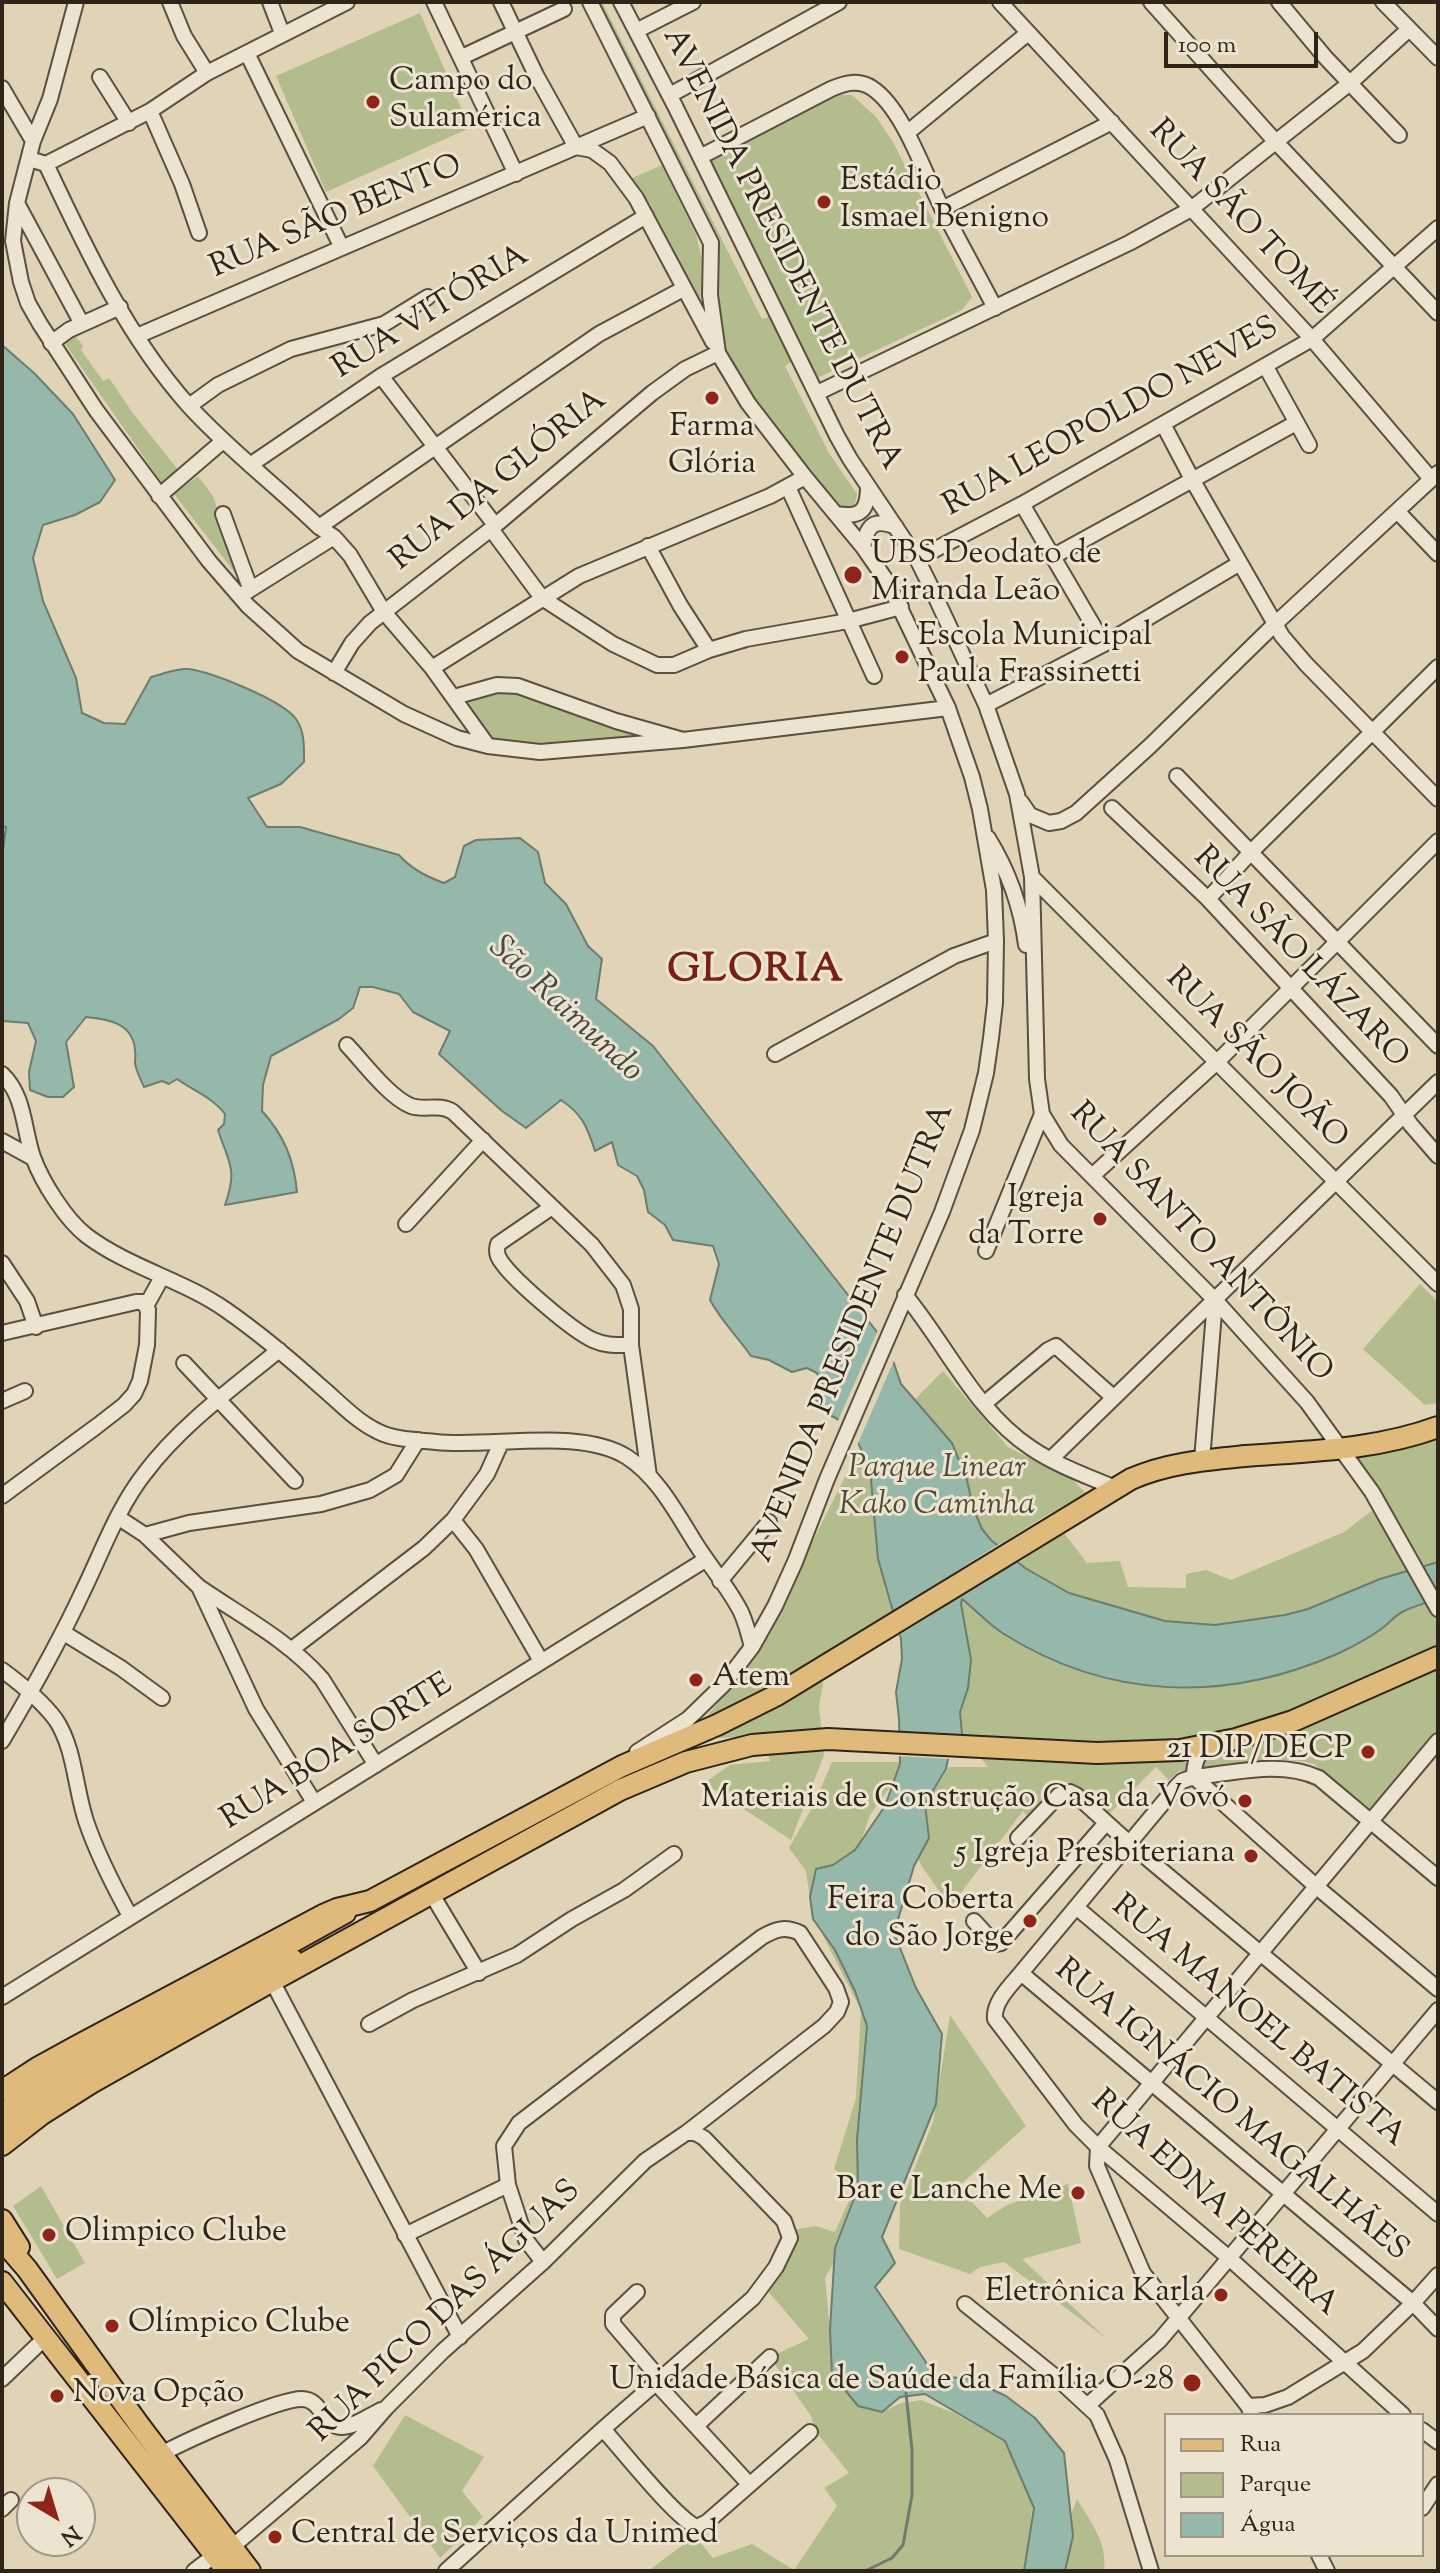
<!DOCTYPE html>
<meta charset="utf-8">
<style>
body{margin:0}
#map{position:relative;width:1440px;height:2573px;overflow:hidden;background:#e1d4b6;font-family:"Sorts Mill Goudy",serif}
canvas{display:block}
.frame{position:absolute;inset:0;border:4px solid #2e2417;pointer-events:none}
.legend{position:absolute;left:1164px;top:2413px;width:260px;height:144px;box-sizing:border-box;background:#ece3d0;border:2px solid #a09786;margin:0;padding:10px 14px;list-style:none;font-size:24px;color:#2e2417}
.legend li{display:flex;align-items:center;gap:16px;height:40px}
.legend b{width:40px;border:2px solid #a09786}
.north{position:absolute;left:16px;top:2477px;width:80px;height:80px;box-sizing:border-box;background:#ece3d0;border:2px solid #a09786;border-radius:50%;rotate:142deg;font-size:22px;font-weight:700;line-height:32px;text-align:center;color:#2e2417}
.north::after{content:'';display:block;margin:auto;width:28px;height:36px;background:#8f2418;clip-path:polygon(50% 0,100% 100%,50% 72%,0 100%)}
.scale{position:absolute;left:1164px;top:32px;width:154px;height:36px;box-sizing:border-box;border:4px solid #2e2417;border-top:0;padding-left:10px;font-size:24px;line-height:28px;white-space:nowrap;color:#2e2417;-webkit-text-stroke:6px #ece3d0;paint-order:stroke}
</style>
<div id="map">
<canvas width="1440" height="2573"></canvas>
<div class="frame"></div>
<ul class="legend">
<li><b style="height:10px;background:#e0ba7b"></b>Rua</li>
<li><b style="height:22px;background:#b3bc8d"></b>Parque</li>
<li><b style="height:22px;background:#95b8aa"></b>Água</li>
</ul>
<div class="north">N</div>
<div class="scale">100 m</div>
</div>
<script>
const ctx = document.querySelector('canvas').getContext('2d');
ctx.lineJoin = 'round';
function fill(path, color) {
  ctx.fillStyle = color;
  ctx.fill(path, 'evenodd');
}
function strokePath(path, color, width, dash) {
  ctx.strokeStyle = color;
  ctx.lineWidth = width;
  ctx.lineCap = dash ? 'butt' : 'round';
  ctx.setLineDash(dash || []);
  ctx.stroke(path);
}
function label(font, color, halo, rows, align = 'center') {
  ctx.font = font + ' "Sorts Mill Goudy",serif';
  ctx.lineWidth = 6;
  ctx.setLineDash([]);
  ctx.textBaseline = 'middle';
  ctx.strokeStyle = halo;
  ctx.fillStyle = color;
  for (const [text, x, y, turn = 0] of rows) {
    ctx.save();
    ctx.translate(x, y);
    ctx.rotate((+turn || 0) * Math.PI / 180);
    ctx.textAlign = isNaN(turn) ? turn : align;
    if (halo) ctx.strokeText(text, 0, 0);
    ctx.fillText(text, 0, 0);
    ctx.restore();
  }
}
fill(new Path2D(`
 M 592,2 L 602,2 L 762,319 L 772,316 L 794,361 L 785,366 L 829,453 L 857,494 L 854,508 L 835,510 L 784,447 L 718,348 L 716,250 Z
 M 420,13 L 470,128 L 326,192 L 276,76 Z
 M 837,95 L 852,95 L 876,117 L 893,142 L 972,297 L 962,310 L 811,381 L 704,160 Z
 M 662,165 L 696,234 L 702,260 L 700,308 L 632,178 Z
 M 72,332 L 83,346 L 81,350 L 103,381 L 109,378 L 132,412 L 179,471 L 162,483 L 61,338 Z
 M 198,476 L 213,496 L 242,582 L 174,494 Z
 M 506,689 L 639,736 L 553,746 L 492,738 L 465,701 Z
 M 1420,1284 L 1438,1302 L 1438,1403 L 1425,1405 L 1363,1349 Z
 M 943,1371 L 1008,1447 L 1073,1480 L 1086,1493 L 1042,1518 L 817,1660 L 823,1684 L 819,1706 L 824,1755 L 791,1840 L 704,1783 L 730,1765 L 770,1761 L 763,1737 L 704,1738 L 702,1722 L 752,1662 L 852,1463 Z
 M 1438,1435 L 1438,1732 L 1373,1811 L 1314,1764 C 1271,1752 1223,1773 1179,1771 L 1169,1780 L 1156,1767 L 1100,1823 L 1064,1792 L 1033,1823 L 1023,1811 L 950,1907 L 921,1865 L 909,1836 L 918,1816 L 949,1767 L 988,1767 L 962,1734 L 960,1712 L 968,1688 L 971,1660 L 961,1604 L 963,1598 L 1064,1533 L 1087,1563 L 1120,1561 L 1128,1587 L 1186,1588 L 1186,1574 L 1206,1570 L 1231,1580 L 1344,1532 L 1382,1503 L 1352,1453 Z
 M 832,1762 L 908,1762 L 870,1815 L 844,1891 L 898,1996 L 870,2199 L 825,2278 L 830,2330 L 858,2406 L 882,2412 L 901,2403 L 921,2400 L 954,2413 L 1005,2441 L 1033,2504 L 1024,2571 L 648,2571 L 695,2536 L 713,2558 L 752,2544 L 794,2570 L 837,2506 L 824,2488 L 849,2473 L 816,2432 L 811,2416 L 770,2357 L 809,2339 L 767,2290 L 793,2230 L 816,2226 L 835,2232 L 856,2185 L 834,2169 L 856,2098 L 861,2010 L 812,1914 L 806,1871 L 789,1848 L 813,1806 Z
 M 950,2015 L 1026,2126 L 958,2187 L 987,2218 L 1007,2205 L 1068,2184 L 1081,2243 L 1022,2259 L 1107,2339 L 1004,2262 L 980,2267 L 970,2274 L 899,2249 L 900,2205 L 933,2122 Z
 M 41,2186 L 85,2263 L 57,2279 L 13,2206 Z
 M 405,2415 L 484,2457 L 462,2491 L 483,2517 L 440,2558 L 373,2466 Z
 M 1077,2499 C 1090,2521 1108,2543 1104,2571 L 1065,2571 L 1073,2536 L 1071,2515 Z`), '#b3bc8d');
const water = new Path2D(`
 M 2,345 L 34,373 L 73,414 L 115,480 L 100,502 L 75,515 L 43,525 L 33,558 L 43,601 L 76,678 L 82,713 L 104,723 L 125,724 L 151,677 C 163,674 177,668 188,669 C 212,672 282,700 296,719 C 305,732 304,747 304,762 L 281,784 L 248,798 L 267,827 L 300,827 L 399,855 C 411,869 427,877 444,883 L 455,877 L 464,846 L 476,840 L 520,838 L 538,852 L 545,883 L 566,904 L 588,946 L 602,959 L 596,999 L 653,1046 L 888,1346 L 901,1384 L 952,1443 L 967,1480 L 973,1508 L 982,1529 L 991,1540 L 1025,1568 L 1069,1593 L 1165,1621 L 1215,1625 L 1285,1615 L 1308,1609 L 1380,1579 L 1438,1562 L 1438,1598 C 1427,1603 1414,1606 1404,1611 C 1397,1614 1391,1621 1385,1626 C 1370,1638 1354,1646 1337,1654 C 1225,1703 1109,1700 1004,1634 C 988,1624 976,1610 962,1599 L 961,1604 L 971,1660 L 968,1688 L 960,1712 L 962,1734 L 949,1754 L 946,1769 L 925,1804 L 929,1838 L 914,1866 L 894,1933 L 916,1988 L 942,2034 L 936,2104 L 882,2237 L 895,2263 L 875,2287 L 936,2377 L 967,2378 L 1006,2396 L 1035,2418 L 1064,2453 L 1073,2536 L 1065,2571 L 1024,2571 L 1034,2508 L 1005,2441 L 925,2394 L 900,2397 L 882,2412 L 858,2406 L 832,2374 L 830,2330 L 835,2248 L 858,2188 L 857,2140 L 867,2026 L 855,1991 L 835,1950 L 813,1919 L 810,1897 L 816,1869 L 833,1865 L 855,1850 L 885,1806 L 900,1764 L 899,1719 L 896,1692 L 902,1659 L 901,1639 L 878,1559 L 870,1468 L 850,1426 L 819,1409 L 815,1396 L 823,1386 L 817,1373 L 807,1368 L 792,1372 L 769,1360 L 751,1356 C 737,1336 722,1322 710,1300 L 719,1264 L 713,1246 L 673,1240 L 665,1225 L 648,1212 L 644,1190 L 637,1176 L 618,1165 L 612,1142 L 595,1151 C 587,1126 582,1114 561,1100 L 526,1128 L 502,1111 L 439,1054 L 450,1031 L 413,1012 L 399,994 L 373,987 L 360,987 L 353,1008 L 339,1019 L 271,1056 L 263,1085 L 262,1111 C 284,1135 294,1160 297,1192 L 225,1205 C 238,1168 229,1164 218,1130 L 224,1124 L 225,1114 C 213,1098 194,1091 177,1079 L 169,1084 L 162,1081 L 144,1087 C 141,1080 136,1071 135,1063 C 135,1058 136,1054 135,1050 C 133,1023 108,1019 86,1017 L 66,1042 L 74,1087 L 63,1097 L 48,1097 L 30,1090 L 29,1072 L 36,1041 L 28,1023 L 2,1021 L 2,858 L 6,827 L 2,826 Z`);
fill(water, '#95b8aa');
strokePath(water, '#6c7d6f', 2);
fill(new Path2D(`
 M 879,1328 L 892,1344 L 896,1356 L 856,1448 L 847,1428 L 837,1423 Z
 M 1001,1543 L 1020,1559 L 896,1637 L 890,1613 Z
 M 895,1732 L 965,1735 L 952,1759 L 896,1756 Z`), '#e1d4b6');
strokePath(new Path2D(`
 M 865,2571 L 892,2558 L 903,2545 L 912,2495 L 912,2450 L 906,2393`), '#6c7d6f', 3);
const minor = new Path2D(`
 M 76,2 L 50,99 L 33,141 L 17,203 L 13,241 L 21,282 L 28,303 L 40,324 L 96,410 L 209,561 L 248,606 L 298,651 L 404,714 L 457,738 L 488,746 L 540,752 L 683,740
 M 170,2 L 184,36 L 207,73
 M 270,2 L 282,33
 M 434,2 L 516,174
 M 501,2 L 536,75 L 576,147 L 592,150 L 610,163 L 636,198 L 713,342
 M 590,2 L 711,243 L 710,295 L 718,353 L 748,403 L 805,477 L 863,547 L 888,583 L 948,708 L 972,777 L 980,809 L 994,890 L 996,941 L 995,1003 L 991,1038 L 986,1073 L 972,1130 L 942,1212 L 827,1479 L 795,1562 L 775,1606 L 752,1647 L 723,1685 L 688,1719 L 637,1752
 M 621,2 L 675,106 L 837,436 L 850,459 L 917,559 L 929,583 L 986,705 L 1017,794 L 1032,877 L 1037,1079 L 1042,1114 L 1061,1145 L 1215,1300 L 1307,1402 L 1372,1492 L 1438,1609
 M 1000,2 L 1312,339 L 1431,479
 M 1151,2 L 1275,141 L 1438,313
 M 1279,2 L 1325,57 L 1399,135
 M 1383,2 L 1438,58
 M 636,31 L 693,2
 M 247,53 L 342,248
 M 462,57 L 564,9
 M 100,77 L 129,123
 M 2,88 L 33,141
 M 670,95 L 839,2
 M 150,111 L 182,184 L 199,233
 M 907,133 L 1028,33
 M 700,157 L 831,89 C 845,83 859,79 872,88 C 904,109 925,176 943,210 C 960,243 978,275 995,308
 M 29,159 L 46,164 C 85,247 127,337 189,406 C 229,450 277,486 319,527 L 334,537 L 350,555 L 384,612 L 432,668 L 488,746
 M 46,164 L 150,111 L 207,73 L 347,2
 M 18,205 L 82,324
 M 942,209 L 1112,122
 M 137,336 L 648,116
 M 51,343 L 69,330 L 120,307
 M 1266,367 L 1309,445
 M 381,376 L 495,525
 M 817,393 L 1129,243 L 1191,209 L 1350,83 L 1408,30
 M 189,406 L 218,385 L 291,349 L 384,324 L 428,297
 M 1163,424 L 1193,481 L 1282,636 L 1306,664 L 1438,799
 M 250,465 L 381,376 L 646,216
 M 788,487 L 874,676
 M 159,496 L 223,441
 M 1022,504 L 1104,644
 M 1397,511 L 1438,554
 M 223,514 L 250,588
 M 836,514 C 861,518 868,511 868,486
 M 319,527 L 599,334 L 683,289
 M 491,529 L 542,598 L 613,644 L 657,665 L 674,665 L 709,650 L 746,639 L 848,621 L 901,607
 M 648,546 L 680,605 L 709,650
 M 863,547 C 867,525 874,518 896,527
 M 1052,557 L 1296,423
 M 917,559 L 1022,504 L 1312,339 L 1438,228
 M 240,596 L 334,537
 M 432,668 L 579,576 L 770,496 L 805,477
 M 334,673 L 352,643 L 370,623 L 491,529 L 652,393 L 685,369 L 718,353
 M 454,697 L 497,685 L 518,686 L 616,721 L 683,740 L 948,708
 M 986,705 L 1104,644 L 1240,563
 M 1177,776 L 1438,1046
 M 1021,802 L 1030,815 L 1049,823 L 1061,821 L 1076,813 L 1150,746 L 1275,624 L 1438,473
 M 1112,808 L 1208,899 L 1391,1096 L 1411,1125 L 1438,1156
 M 988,838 C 1009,872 1021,905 1026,945
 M 1032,877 L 1438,1284
 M 1208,899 L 1252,851 L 1438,667
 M 347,1045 C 364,1063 389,1097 411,1106 C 426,1111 439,1103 453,1112 L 592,1245 L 623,1285 L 631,1309 L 631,1345 L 649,1476
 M 775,1054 L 954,956 L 996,941
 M 2,1074 C 25,1096 23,1128 33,1157 C 42,1182 66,1220 87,1236 C 130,1268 183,1280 226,1310 C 259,1333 290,1359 320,1386 C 338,1401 356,1421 377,1431 C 394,1440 417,1440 436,1442 C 491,1448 580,1427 627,1457 C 656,1476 673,1507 691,1536 C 706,1562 728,1586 741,1612 C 746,1623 749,1635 752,1647
 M 2,1141 L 33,1158
 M 1092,1176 L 1218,1061 L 1438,841
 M 552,1207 L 498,1244 C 497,1250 496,1250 498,1256 C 506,1275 573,1331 593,1340 C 606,1346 617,1345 631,1345
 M 406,1224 L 483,1140
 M 986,1251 L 1042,1114
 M 2,1263 L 27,1301 L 36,1327
 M 905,1295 C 946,1344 975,1411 1031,1448 C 1056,1465 1087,1476 1115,1488
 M 146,1306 L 162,1277
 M 2,1333 L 136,1302 L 143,1302 L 148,1310 L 147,1345 L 140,1381 L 134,1394 L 124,1405 L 97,1426 L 2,1496
 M 184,1363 L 295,1481
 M 2,1401 L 25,1391
 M 985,1403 L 1048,1350 L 1056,1346 L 1113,1397
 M 1051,1459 L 1438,1082
 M 1202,1460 L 1215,1300
 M 119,1518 L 145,1535 L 199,1587 L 256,1709 L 314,1802
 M 453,1520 L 476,1549 L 541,1661
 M 145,1535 L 189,1523 L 321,1504 L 370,1490 L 396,1475 L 418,1440
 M 720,1581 L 769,1522
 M 199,1587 C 241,1616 288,1640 322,1679 L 376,1765
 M 64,1633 L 121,1668 L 162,1698
 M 292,1649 L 424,1548 L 453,1520 L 487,1474 L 501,1443
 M 2,1670 C 21,1684 42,1701 56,1720 C 75,1749 75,1788 86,1821 C 97,1854 113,1885 130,1916
 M 2,1741 C 31,1692 59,1643 83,1591 C 102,1552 118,1507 145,1473 C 181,1425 233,1388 279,1350
 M 1209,1745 C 1197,1753 1194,1763 1194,1777 L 1182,1781 L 1177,1786 L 1021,1973 C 1011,1985 993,2002 995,2019 L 1076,2125 L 1098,2147 L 1228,2257 L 1403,2415
 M 1194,1777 L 1318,1888 L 1438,1989
 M 1194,1777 C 1235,1773 1281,1760 1319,1778 L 1438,1878
 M 1018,1838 L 1059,1795 L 1070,1792 L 1076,1795 L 1129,1843 L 1438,2102
 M 431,1893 L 479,1973
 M 1076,1907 L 1438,2214
 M 974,1921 L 995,1944 L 1001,1943 L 1106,1823
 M 1021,1973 L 1413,2303 L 1438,2329
 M 272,1981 L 460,2337
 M 2,1997 L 705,1560
 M 369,2024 L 413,2000 L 517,1955 L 572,1919 L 624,1890 L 674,1854
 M 405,2235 L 508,2185
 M 543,2262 L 526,2240 L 508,2185 L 504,2146 L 519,2123 L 762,1937 C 776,1929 785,1926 800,1933 L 836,1988 L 841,2002 L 837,2012 L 824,2026 L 686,2133
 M 637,2292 L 613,2315 L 613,2324 L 660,2379
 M 965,2304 L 1058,2379 L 1097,2415 L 1117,2460 L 1151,2571
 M 2,2379 L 45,2338
 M 656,2383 L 749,2484
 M 1088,2405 L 1160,2340 L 1438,2010
 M 1248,2406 L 1265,2405 L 1288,2397 L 1363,2351 L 1413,2303 L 1438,2275
 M 1252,2415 L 1248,2406 L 1143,2273 L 1097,2166 L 1098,2147 L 1438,1741
 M 696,2426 L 770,2357
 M 603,2429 C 621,2449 677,2520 697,2527 L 707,2522 L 810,2432
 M 1422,2430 L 1438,2442
 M 163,2453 C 188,2440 277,2399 302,2399 C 322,2399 323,2427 341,2427 C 354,2427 369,2416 381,2410
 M 1422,2508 L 1438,2484
 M 2,2509 L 11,2500
 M 232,2547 L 360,2438 L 386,2408 L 443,2351 L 543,2262 L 645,2161 L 686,2133 L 695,2133 L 704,2138 L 784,2221 L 790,2238 L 776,2267 L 753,2298 L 603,2429 L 446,2571
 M 1319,2555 L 1327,2571
 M 194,2571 L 215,2555`);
const major = new Path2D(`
 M 2,2112 L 48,2080 L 347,1914
 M 2,2128 L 77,2077 L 294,1958`);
const highway = new Path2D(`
 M 2,2091 L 37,2068 L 77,2046 L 323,1915 L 337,1909 L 370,1901 L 622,1766 L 717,1725 L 777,1695 L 1131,1479 C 1168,1463 1205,1460 1245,1456 C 1310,1451 1376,1450 1438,1427
 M 2,2145 L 42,2114 L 91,2083 L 272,1981 L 620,1790 L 686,1762 L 752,1745 L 828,1739 L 1097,1753 L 1180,1750 L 1236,1739 L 1293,1721 L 1438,1657
 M 2,2220 L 19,2247
 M 2,2240 L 27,2269 L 140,2426 L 250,2571
 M 2,2282 L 227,2571`);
strokePath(minor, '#5b503f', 18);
strokePath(major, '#2e2417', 20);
strokePath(highway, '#2e2417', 24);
strokePath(minor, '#ece3d0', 14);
strokePath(major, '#e0ba7b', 16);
strokePath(highway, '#e0ba7b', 20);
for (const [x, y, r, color] of [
 [373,102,8,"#8f2418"],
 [824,202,8,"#8f2418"],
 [712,398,8,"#8f2418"],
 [853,575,10,"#8f2418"],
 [902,657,8,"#8f2418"],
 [1100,1219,8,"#8f2418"],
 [696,1680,8,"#8f2418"],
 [1368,1752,8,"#8f2418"],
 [1245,1801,8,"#8f2418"],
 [1251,1856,8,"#8f2418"],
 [1030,1921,8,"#8f2418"],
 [1078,2193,8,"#8f2418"],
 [49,2235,8,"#8f2418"],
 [1221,2295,8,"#8f2418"],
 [112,2326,8,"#8f2418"],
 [1192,2383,10,"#8f2418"],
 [57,2396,8,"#8f2418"],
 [275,2537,8,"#8f2418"]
]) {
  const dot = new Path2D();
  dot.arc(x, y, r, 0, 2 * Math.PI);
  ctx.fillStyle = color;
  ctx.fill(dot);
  strokePath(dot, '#ece3d0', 3);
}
label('32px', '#2e2417', '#ece3d0', [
 ["Campo do",389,84],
 ["Sulamérica",389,121],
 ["Estádio",840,184],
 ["Ismael Benigno",840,221],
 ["Farma",712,430,"center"],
 ["Glória",712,467,"center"],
 ["UBS Deodato de",871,557],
 ["Miranda Leão",871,594],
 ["Escola Municipal",918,639],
 ["Paula Frassinetti",918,676],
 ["Igreja",1084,1201,"right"],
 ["da Torre",1084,1238,"right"],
 ["Atem",712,1680],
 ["21 DIP/DECP",1352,1752,"right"],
 ["Materiais de Construção Casa da Vovó",1229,1801,"right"],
 ["5 Igreja Presbiteriana",1235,1856,"right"],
 ["Feira Coberta",1014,1903,"right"],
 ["do São Jorge",1014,1940,"right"],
 ["Bar e Lanche Me",1062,2193,"right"],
 ["Olimpico Clube",65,2235],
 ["Eletrônica Karla",1205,2295,"right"],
 ["Olímpico Clube",128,2326],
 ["Unidade Básica de Saúde da Família O-28",1174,2383,"right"],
 ["Nova Opção",73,2396],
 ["Central de Serviços da Unimed",291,2537]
], 'left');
label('32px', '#2e2417', '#ece3d0', [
 ["RUA SÃO BENTO",337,219,-23],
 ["RUA SÃO TOMÉ",1239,219,47],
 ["AVENIDA PRESIDENTE DUTRA",780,250,63],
 ["RUA VITÓRIA",432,314,-32],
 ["RUA LEOPOLDO NEVES",1112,419,-29],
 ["RUA DA GLÓRIA",500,482,-39],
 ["RUA SÃO LÁZARO",1299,959,46],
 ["RUA SÃO JOÃO",1255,1060,45],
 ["RUA SANTO ANTÔNIO",1199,1244,47],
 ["AVENIDA PRESIDENTE DUTRA",855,1334,-68],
 ["RUA BOA SORTE",338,1754,-32],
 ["RUA MANOEL BATISTA",1257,2023,40],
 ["RUA IGNÁCIO MAGALHÃES",1230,2112,40],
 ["RUA EDNA PEREIRA",1213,2205,42],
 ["RUA PICO DAS ÁGUAS",447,2313,-44]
]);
label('italic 32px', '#4f4a34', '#ece3d0', [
 ["Parque Linear",937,1471],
 ["Kako Caminha",937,1508]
]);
label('italic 34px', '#48493c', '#ece3d0', [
 ["São Raimundo",564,1011,43]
]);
ctx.letterSpacing = '2px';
label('bold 40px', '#7a1f14', '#ece3d0', [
 ["GLORIA",756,973]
]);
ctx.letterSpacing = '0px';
</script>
